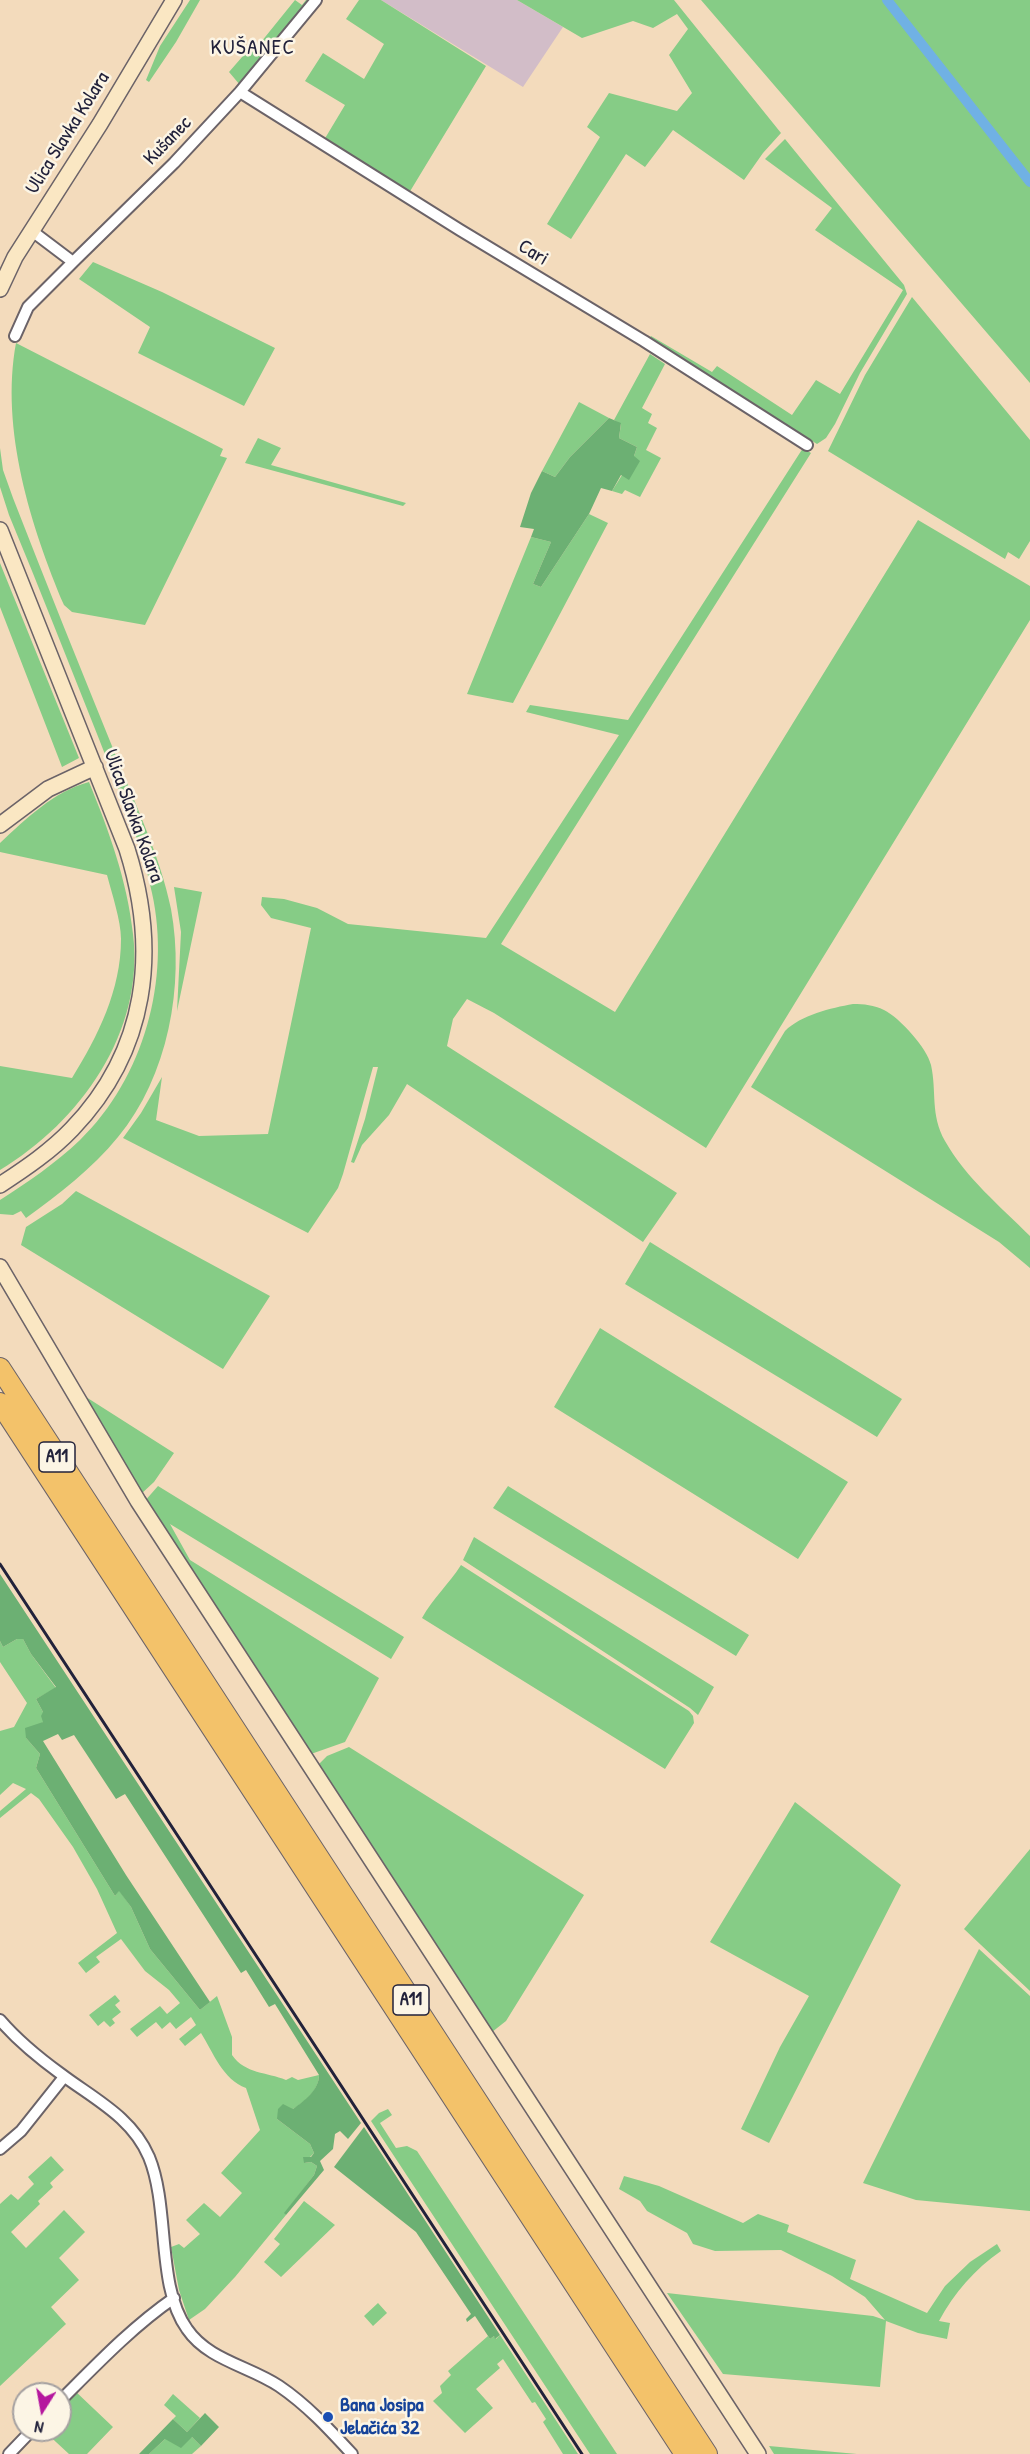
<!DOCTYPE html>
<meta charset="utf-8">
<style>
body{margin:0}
#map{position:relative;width:1030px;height:2454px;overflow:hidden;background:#f3dbbc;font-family:"Patrick Hand",sans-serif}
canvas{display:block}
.north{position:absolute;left:12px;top:2382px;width:60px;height:60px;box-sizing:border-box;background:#fcf5e5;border:2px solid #a5a1a1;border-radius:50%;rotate:191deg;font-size:16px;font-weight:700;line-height:24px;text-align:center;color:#22223b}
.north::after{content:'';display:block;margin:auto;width:21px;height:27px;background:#b5179e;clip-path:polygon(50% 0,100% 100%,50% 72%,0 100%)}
</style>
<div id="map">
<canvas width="1030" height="2454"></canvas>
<div class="north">N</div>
</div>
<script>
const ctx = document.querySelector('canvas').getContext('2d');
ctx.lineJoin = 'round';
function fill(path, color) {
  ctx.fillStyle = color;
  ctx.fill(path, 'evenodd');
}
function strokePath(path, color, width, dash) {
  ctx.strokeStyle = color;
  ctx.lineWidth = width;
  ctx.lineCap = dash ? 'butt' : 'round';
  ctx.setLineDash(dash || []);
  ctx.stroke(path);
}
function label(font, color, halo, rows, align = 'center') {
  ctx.font = font + ' "Patrick Hand",sans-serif';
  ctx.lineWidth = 5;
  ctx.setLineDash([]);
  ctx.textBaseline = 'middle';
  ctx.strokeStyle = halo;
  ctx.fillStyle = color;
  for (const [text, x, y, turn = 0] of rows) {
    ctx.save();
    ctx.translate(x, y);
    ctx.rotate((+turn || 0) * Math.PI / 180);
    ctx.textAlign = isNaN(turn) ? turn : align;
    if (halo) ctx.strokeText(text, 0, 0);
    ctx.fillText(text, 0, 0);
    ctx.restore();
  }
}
fill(new Path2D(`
 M 381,0 L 517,0 L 563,27 L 523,87 Z`), '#d2bdc8');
fill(new Path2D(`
 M 190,0 L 200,0 L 176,42 L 149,82 L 146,80 L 160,46 Z
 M 295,0 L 302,5 L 306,0 L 312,0 L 240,85 L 229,72 L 249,49 L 253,52 Z
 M 359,0 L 381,0 L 486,66 L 409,193 L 324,140 L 345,105 L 305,81 L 323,53 L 364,79 L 384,44 L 346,19 Z
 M 517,0 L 674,0 L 781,133 L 763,153 L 744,180 L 673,130 L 645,167 L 626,154 L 571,239 L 547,224 L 600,137 L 587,127 L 609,93 L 677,111 L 692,93 L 669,55 L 688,29 L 677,14 L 653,28 L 633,21 L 582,38 Z
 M 701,0 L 1030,0 L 1030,383 Z
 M 785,139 L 904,285 L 907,294 L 860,373 L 835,424 L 826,438 L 817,444 L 648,340 L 651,336 L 712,372 L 717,366 L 792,415 L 816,380 L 840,394 L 903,290 L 815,230 L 832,208 L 765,159 Z
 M 93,262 L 162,292 L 275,348 L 244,406 L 138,353 L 150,327 L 79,279 Z
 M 912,297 L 1030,440 L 1030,541 L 1019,559 L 1008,552 L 1005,559 L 828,451 L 865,375 Z
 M 16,343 L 223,449 L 220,456 L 227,458 L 145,625 L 72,612 L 64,605 C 31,527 0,429 16,343 Z
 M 650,354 L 665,364 L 642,408 L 652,414 L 648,423 L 657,428 L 646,450 L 661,458 L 640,497 L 625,490 L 622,494 L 612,491 L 634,456 L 637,447 L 619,438 L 621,424 L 614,420 Z
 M 579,402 L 609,418 L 570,457 L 555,477 L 542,471 Z
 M 258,438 L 281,448 L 271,465 L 406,503 L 403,506 L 245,463 Z
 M 0,448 L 3,470 L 13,498 C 46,583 80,667 114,751 C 134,802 160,855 171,909 C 185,985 168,1077 118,1137 C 92,1169 59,1194 26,1218 L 21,1211 L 13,1215 L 0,1214 L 0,1200 C 28,1182 56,1163 80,1140 C 144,1078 171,979 152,893 C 141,840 118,789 99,739 C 69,664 40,589 9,515 L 0,487 Z
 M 803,448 L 811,453 L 501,944 L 615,1012 L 918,520 L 1030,586 L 1030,620 L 706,1148 L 494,1013 L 467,999 L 453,1019 L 447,1046 L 677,1193 L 643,1242 L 407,1084 L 389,1115 L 362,1145 L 354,1163 L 351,1162 L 365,1119 L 378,1067 L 373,1067 L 343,1174 L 338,1188 L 308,1233 L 123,1138 L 141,1113 L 162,1077 L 156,1120 L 199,1136 L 268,1134 L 311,928 L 271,918 L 261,905 L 262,897 L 284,899 L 317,908 L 348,924 L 486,938 L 619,735 L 526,712 L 530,705 L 628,720 Z
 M 589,514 L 608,523 L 513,703 L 467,694 L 531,537 L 551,542 L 533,584 L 541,587 Z
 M 0,563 L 79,758 L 62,767 L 0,607 Z
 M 89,782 C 109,831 127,880 133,934 C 145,1032 80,1122 0,1170 L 0,1066 L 72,1078 C 98,1036 121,990 121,939 C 121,921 112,894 107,875 L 0,852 L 0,843 C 26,819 54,791 89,782 Z
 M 174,887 L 202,892 L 177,1011 L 181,932 Z
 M 853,1004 C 864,1004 874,1005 884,1010 C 900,1018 927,1048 931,1065 C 937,1092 930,1114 945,1141 C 966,1178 1000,1206 1030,1236 L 1030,1268 L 999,1242 L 751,1087 L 785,1031 C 801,1015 831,1008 853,1004 Z
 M 76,1191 L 270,1296 L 223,1369 L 21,1245 L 26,1227 L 62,1204 Z
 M 650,1242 L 902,1399 L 877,1437 L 625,1284 Z
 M 600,1328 L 848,1482 L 798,1559 L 554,1407 Z
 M 86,1397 L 174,1453 L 154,1482 L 140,1495 Z
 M 158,1486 L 404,1637 L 391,1659 L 170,1524 L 190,1560 L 379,1678 L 345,1742 L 311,1754 L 144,1502 Z
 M 508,1486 L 749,1635 L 736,1656 L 493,1508 Z
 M 474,1537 L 714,1687 L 698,1715 L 690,1708 L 463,1560 Z
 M 461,1565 L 689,1711 L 693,1716 L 694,1723 L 665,1769 L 422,1618 C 433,1598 449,1584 461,1565 Z
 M 17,1639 L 23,1639 L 31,1654 L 56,1688 L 36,1699 L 43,1712 L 43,1722 L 26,1738 L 40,1754 L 36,1768 L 115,1896 L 119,1890 L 131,1907 L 150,1949 L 200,2010 L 217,1996 L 232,2037 L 232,2055 C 245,2074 267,2072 286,2080 L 292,2077 L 298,2080 L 319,2075 C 319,2096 293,2109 277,2119 L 310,2144 L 314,2153 L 304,2163 L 311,2162 L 317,2166 L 314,2175 L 285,2213 L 286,2215 L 235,2277 L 205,2309 L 189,2320 L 179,2290 L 171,2247 L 179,2244 L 184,2248 L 200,2234 L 186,2220 L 204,2203 L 220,2217 L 242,2193 L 221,2173 L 260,2130 L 246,2088 C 223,2080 213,2052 201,2033 L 185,2046 L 179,2039 L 196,2025 L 191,2017 L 176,2029 L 170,2022 L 162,2029 L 156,2022 L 137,2037 L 130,2029 L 160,2006 L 167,2014 L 180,2003 L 169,1990 L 145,1971 L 121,1939 L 96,1957 L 100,1962 L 86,1973 L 78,1963 L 117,1933 L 97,1889 L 73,1847 L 39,1799 L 31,1793 L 0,1818 L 0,1811 L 26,1789 L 13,1783 L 0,1795 L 0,1731 L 14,1727 L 27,1703 L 0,1662 L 0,1641 L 3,1647 Z
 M 349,1747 L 584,1895 L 506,2021 L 492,2032 L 318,1765 L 327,1756 Z
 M 795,1802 L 901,1885 L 769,2143 L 741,2129 L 780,2047 L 809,1996 L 710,1942 Z
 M 1030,1849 L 1030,1991 L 964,1929 Z
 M 979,1949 L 1030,1996 L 1030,2211 L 916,2200 L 863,2183 Z
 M 115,1995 L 120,2001 L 115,2005 L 121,2012 L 112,2019 L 115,2023 L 110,2027 L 104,2021 L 98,2026 L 89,2015 Z
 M 388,2109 L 392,2115 L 380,2123 L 396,2148 L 407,2146 L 417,2151 L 617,2454 L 590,2454 L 371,2121 L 379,2113 Z
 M 51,2156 L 64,2170 L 50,2183 L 53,2187 L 38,2201 L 40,2204 L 11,2232 L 26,2248 L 64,2210 L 85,2232 L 59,2258 L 79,2280 L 51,2307 L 66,2324 L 0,2386 L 0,2204 L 11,2194 L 18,2200 L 34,2184 L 28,2177 Z
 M 624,2176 L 659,2186 L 743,2223 L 758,2214 L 789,2225 L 787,2232 L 856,2260 L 850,2279 L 927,2313 L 945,2286 L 970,2262 L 997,2244 L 1001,2251 C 975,2269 954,2293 939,2321 L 950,2323 L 947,2339 L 918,2333 L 886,2321 L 880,2387 L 723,2374 L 667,2293 L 873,2316 L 885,2320 L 865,2297 L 832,2276 L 781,2250 L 715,2251 L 693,2244 L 687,2233 L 647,2211 L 640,2201 L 619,2189 Z
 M 304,2201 L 335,2225 L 281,2277 L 264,2262 L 280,2244 L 274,2239 Z
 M 378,2303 L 387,2313 L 373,2326 L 364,2316 Z
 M 500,2335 L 578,2454 L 563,2454 L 543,2422 L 546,2419 L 535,2402 L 532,2403 L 503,2359 L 497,2364 L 500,2368 L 476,2389 L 493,2408 L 465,2433 L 433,2401 L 442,2393 L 440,2386 L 451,2375 L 448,2371 L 488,2336 L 490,2339 L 494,2336 L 496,2339 Z
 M 74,2390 L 113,2427 L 87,2454 L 69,2454 L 43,2430 L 60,2430 L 60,2405 Z
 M 173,2394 L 200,2418 L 187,2432 L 173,2419 L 176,2416 L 164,2405 Z
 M 192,2437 L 201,2446 L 192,2454 L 149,2454 L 165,2439 Z
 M 769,2446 L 857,2454 L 774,2454 Z`), '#86cc86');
fill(new Path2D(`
 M 609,418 L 621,423 L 619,438 L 637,447 L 634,456 L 640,461 L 629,480 L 621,475 L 612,491 L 601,488 L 589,514 L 541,587 L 533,584 L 551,542 L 531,537 L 534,529 L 520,527 L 531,493 L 542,471 L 555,477 L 570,457 Z
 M 0,1574 L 361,2123 L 348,2139 L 340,2131 L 335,2134 L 333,2149 L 320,2161 L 324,2170 L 286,2215 L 284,2213 L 314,2175 L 317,2166 L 311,2162 L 304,2163 L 303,2157 L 311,2157 L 314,2153 L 310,2144 L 277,2119 L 278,2109 L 283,2104 L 293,2109 C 304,2101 319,2090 319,2075 L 275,2004 L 269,2007 L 246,1970 L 241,1973 L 125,1794 L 116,1799 L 74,1735 L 62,1740 L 58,1734 L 43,1741 L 126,1875 L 210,2002 L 200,2010 L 150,1949 L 131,1907 L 119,1891 L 115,1896 L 36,1768 L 40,1754 L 26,1738 L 25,1728 L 43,1722 L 41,1716 L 43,1712 L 36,1699 L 56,1687 L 31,1654 L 23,1639 L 17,1639 L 3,1647 L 0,1641 Z
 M 364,2127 L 500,2335 L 495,2339 L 494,2336 L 490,2339 L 475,2316 L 467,2322 L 466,2319 L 471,2314 L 416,2232 L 334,2167 Z
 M 205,2413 L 219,2427 L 201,2446 L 192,2437 L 181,2448 L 165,2439 L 149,2454 L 139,2454 L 173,2419 L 187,2432 Z`), '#6cb073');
strokePath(new Path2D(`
 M 887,0 L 1030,182`), '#70b1e4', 10);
const street = new Path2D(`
 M 240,92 L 460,230 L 644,341 L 807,445
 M 32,231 L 73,262 L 174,163 L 240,92 L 316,0
 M 15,336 L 28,307 L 73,262
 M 0,2020 C 18,2041 39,2058 61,2074 C 94,2099 132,2117 149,2157 C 170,2208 156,2286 187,2329 C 208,2360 249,2366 279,2386 C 307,2405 329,2429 352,2454
 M 0,2149 L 21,2131 L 64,2077
 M 60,2401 C 96,2365 132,2327 174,2298
 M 9,2454 L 32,2430`);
const secondary = new Path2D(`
 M 0,289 L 15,257 L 100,124 L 174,0
 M 0,530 L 127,849 C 159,950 148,1050 72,1129 C 51,1151 26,1168 0,1185
 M 0,825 L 48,789 L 95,767
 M 0,1267 L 138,1501 L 758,2454`);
const highway = new Path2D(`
 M 0,1368 L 707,2454
 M 0,1403 L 685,2454`);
strokePath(street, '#6b6368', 14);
strokePath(secondary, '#6b6368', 18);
strokePath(highway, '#6b6368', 22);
strokePath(street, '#fff', 10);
strokePath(secondary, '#fae7c3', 15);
strokePath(highway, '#f3c26a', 20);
strokePath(new Path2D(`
 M 0,1564 L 582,2454`), '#22223b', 3);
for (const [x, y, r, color] of [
 [328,2417,6,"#1a4fb4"]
]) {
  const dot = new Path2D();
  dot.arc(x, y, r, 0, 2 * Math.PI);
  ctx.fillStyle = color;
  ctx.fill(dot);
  strokePath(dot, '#fcf5e5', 2);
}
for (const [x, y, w] of [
 [57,1457,36],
 [411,2000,36]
]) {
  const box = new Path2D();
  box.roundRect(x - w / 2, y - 15, w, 30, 4.5);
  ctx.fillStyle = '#fcf5e5';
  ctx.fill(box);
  strokePath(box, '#22223b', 1.5);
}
label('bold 18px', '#22223b', null, [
 ["A11",57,1457],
 ["A11",411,2000]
]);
label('20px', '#22223b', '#fcf5e5', [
 ["Ulica Slavka Kolara",68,133,-58],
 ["Kušanec",168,141,-46],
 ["Cari",533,253,31],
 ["Ulica Slavka Kolara",133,816,70]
]);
label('bold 20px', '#164399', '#fcf5e5', [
 ["Bana Josipa",340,2406],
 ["Jelačića 32",340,2429]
], 'left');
ctx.letterSpacing = '1.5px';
label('21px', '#22223b', '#fcf5e5', [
 ["KUŠANEC",253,48]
]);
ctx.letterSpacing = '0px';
</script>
